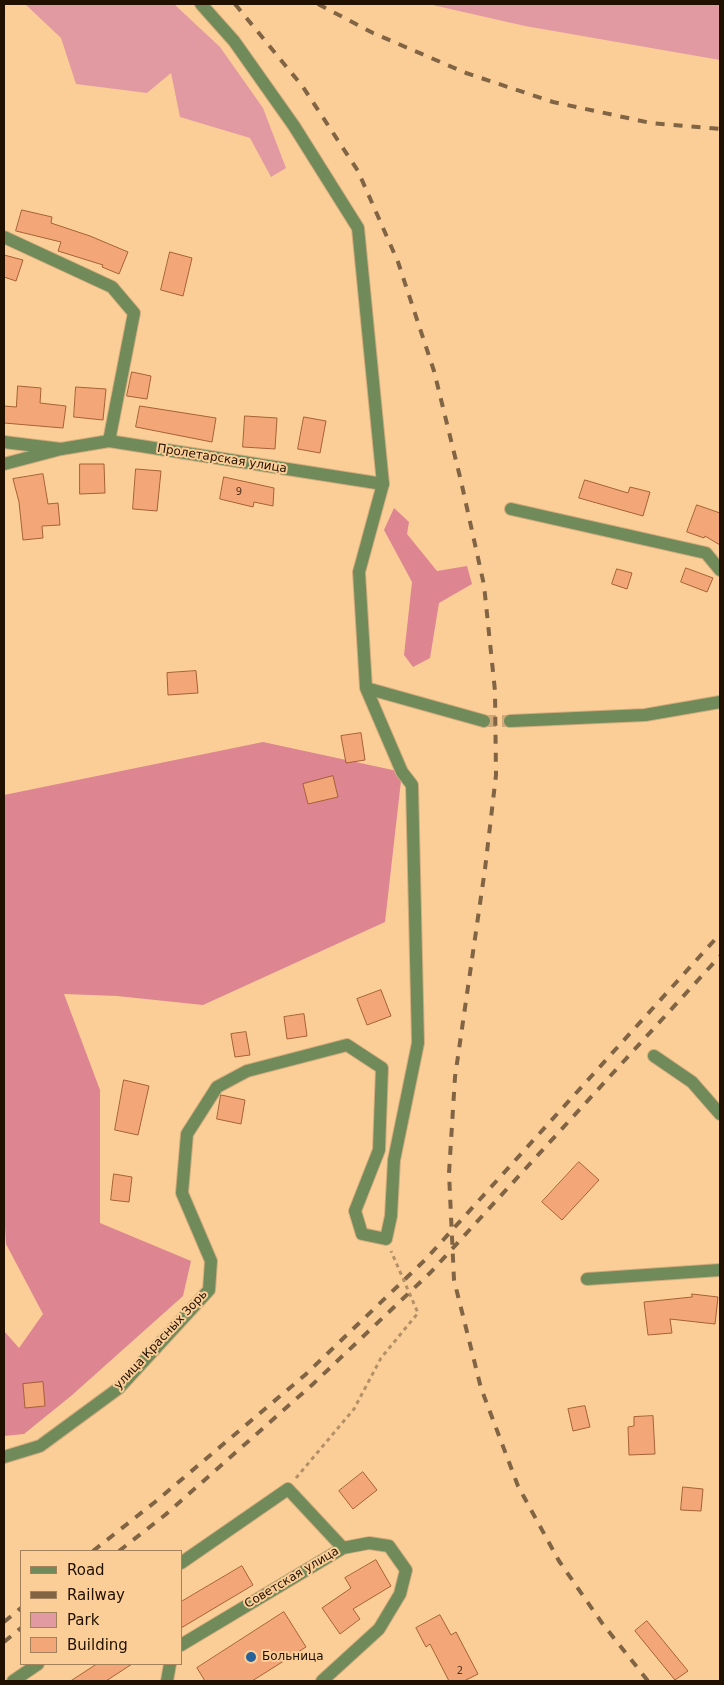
<!DOCTYPE html>
<meta charset="utf-8">
<style>
body{margin:0}
#map{position:relative;width:724px;height:1685px;overflow:hidden;background:#fbce98;font-family:"DejaVu Sans",sans-serif}
canvas{display:block}
.frame{position:absolute;inset:0;border:5px solid #1f1000;pointer-events:none}
.legend{position:absolute;left:20px;top:1550px;width:162px;height:115px;box-sizing:border-box;background:#fbce98;border:1px solid #a3825b;margin:0;padding:6px 9px;list-style:none;font-size:15px;color:#1f1000}
.legend li{display:flex;align-items:center;gap:10px;height:25px}
.legend b{width:25px;border:1px solid #a3825b}
</style>
<div id="map">
<canvas width="724" height="1685"></canvas>
<div class="frame"></div>
<ul class="legend">
<li><b style="height:6px;background:#708a5a"></b>Road</li>
<li><b style="height:6px;background:#816444"></b>Railway</li>
<li><b style="height:14px;background:#e29aa2"></b>Park</li>
<li><b style="height:14px;background:#f3a779"></b>Building</li>
</ul>
</div>
<script>
const ctx = document.querySelector('canvas').getContext('2d');
ctx.lineJoin = 'round';
function fill(path, color) {
  ctx.fillStyle = color;
  ctx.fill(path, 'evenodd');
}
function strokePath(path, color, width, dash) {
  ctx.strokeStyle = color;
  ctx.lineWidth = width;
  ctx.lineCap = dash ? 'butt' : 'round';
  ctx.setLineDash(dash || []);
  ctx.stroke(path);
}
function label(font, color, halo, rows, align = 'center') {
  ctx.font = font + ' "DejaVu Sans",sans-serif';
  ctx.lineWidth = 4;
  ctx.setLineDash([]);
  ctx.textBaseline = 'middle';
  ctx.strokeStyle = halo;
  ctx.fillStyle = color;
  for (const [text, x, y, turn = 0] of rows) {
    ctx.save();
    ctx.translate(x, y);
    ctx.rotate((+turn || 0) * Math.PI / 180);
    ctx.textAlign = isNaN(turn) ? turn : align;
    if (halo) ctx.strokeText(text, 0, 0);
    ctx.fillText(text, 0, 0);
    ctx.restore();
  }
}
fill(new Path2D(`
 M 25,4 L 174,4 L 220,47 L 263,108 L 286,168 L 271,177 L 250,138 L 180,117 L 171,73 L 147,93 L 76,84 L 61,38 Z
 M 428,4 L 720,4 L 720,60 L 525,26 Z`), '#e29aa2');
fill(new Path2D(`
 M 394,508 L 409,522 L 407,534 L 437,571 L 467,566 L 472,584 L 439,603 L 430,658 L 413,667 L 404,655 L 412,582 L 384,530 Z
 M 263,742 L 402,772 L 385,922 L 203,1005 L 117,996 L 64,994 L 100,1090 L 100,1223 L 191,1261 L 183,1296 L 71,1396 L 24,1434 L 4,1436 L 4,1331 L 19,1348 L 43,1314 L 6,1244 L 4,1209 L 4,795 Z`), '#dd8591');
const building = new Path2D(`
 M 22,210 L 52,217 L 51,223 L 90,236 L 128,252 L 119,274 L 102,267 L 103,265 L 58,251 L 61,242 L 16,231 Z
 M 170,252 L 192,258 L 183,296 L 161,290 Z
 M 4,255 L 23,260 L 16,281 L 4,277 Z
 M 132,372 L 151,376 L 147,399 L 127,396 Z
 M 18,386 L 41,388 L 40,403 L 66,406 L 63,428 L 4,423 L 4,406 L 16,407 Z
 M 76,387 L 106,389 L 103,420 L 74,417 Z
 M 140,406 L 216,418 L 212,442 L 136,427 Z
 M 245,416 L 277,418 L 275,449 L 243,447 Z
 M 304,417 L 326,421 L 320,453 L 298,449 Z
 M 80,464 L 104,464 L 105,493 L 80,494 Z
 M 136,469 L 161,471 L 157,511 L 133,509 Z
 M 43,474 L 48,504 L 58,503 L 60,525 L 42,526 L 43,538 L 23,540 L 19,502 L 13,479 Z
 M 224,477 L 274,488 L 273,506 L 254,502 L 253,507 L 220,499 Z
 M 585,480 L 628,493 L 630,487 L 650,492 L 643,516 L 579,498 Z
 M 697,505 L 720,513 L 720,545 L 705,536 L 704,538 L 687,532 Z
 M 686,568 L 713,578 L 707,592 L 681,582 Z
 M 617,569 L 632,573 L 627,589 L 612,584 Z
 M 196,671 L 198,693 L 168,695 L 167,673 Z
 M 361,733 L 365,760 L 346,763 L 341,736 Z
 M 333,776 L 338,797 L 308,804 L 303,784 Z
 M 381,990 L 391,1016 L 367,1025 L 357,999 Z
 M 304,1014 L 307,1036 L 287,1039 L 284,1017 Z
 M 246,1032 L 250,1055 L 235,1057 L 231,1034 Z
 M 124,1080 L 149,1086 L 138,1135 L 115,1130 Z
 M 221,1095 L 245,1100 L 241,1124 L 217,1119 Z
 M 579,1162 L 599,1180 L 562,1220 L 542,1202 Z
 M 114,1174 L 132,1177 L 129,1202 L 111,1200 Z
 M 692,1294 L 718,1297 L 715,1324 L 670,1319 L 672,1333 L 648,1335 L 644,1302 L 692,1297 Z
 M 43,1382 L 45,1406 L 25,1408 L 23,1384 Z
 M 585,1406 L 590,1427 L 573,1431 L 568,1409 Z
 M 653,1416 L 655,1454 L 629,1455 L 628,1427 L 634,1426 L 634,1417 Z
 M 363,1472 L 377,1490 L 353,1509 L 339,1491 Z
 M 683,1487 L 703,1489 L 701,1511 L 681,1510 Z
 M 376,1560 L 391,1586 L 353,1609 L 360,1619 L 340,1634 L 322,1608 L 351,1588 L 345,1578 Z
 M 242,1566 L 253,1585 L 181,1628 L 181,1602 Z
 M 284,1612 L 306,1647 L 252,1681 L 205,1681 L 197,1668 Z
 M 440,1615 L 451,1635 L 456,1632 L 478,1674 L 464,1681 L 449,1681 L 430,1644 L 426,1647 L 416,1628 Z
 M 647,1621 L 688,1671 L 675,1680 L 635,1631 Z
 M 97,1664 L 132,1664 L 106,1681 L 71,1681 Z`);
fill(building, '#f3a779');
strokePath(building, '#a66135', 1);
strokePath(new Path2D(`
 M 484,721 L 510,721`), '#cfa87a', 12, [12, 6]);
const minor = new Path2D(`
 M 4,237 L 112,287 L 134,313 L 109,441
 M 4,442 L 61,449
 M 511,509 L 706,553 L 720,570
 M 366,688 L 484,721
 M 510,721 L 645,715 L 720,702
 M 654,1056 L 692,1082 L 720,1114
 M 587,1279 L 720,1270
 M 4,1457 L 40,1446 L 119,1388 L 209,1290 L 211,1261 L 182,1193 L 187,1134 L 217,1087 L 247,1071 L 347,1045 L 382,1068 L 379,1150 L 355,1211 L 362,1234 L 386,1239 L 391,1216 L 394,1160 L 418,1043 L 412,785 L 402,772 L 366,688 L 359,572 L 383,484 L 358,228 L 294,126 L 234,41 L 201,4
 M 181,1563 L 288,1489 L 343,1548
 M 181,1645 L 343,1548 L 369,1543 L 389,1546 L 406,1570 L 400,1594 L 379,1629 L 322,1681
 M 13,1681 L 38,1664
 M 167,1681 L 170,1664`);
const tertiary = new Path2D(`
 M 4,464 L 61,449 L 109,441 L 383,484`);
strokePath(minor, '#d3ac7d', 14);
strokePath(tertiary, '#d3ac7d', 14);
strokePath(new Path2D(`
 M 296,1478 L 354,1409 L 381,1358 L 418,1313 L 391,1251`), '#b39067', 3, [4, 4]);
strokePath(minor, '#708a5a', 12);
strokePath(tertiary, '#708a5a', 12);
strokePath(new Path2D(`
 M 235,4 L 303,87 L 358,171 L 398,262 L 434,371 L 461,481 L 484,585 L 495,691 L 496,775 L 485,869 L 455,1077 L 449,1173 L 454,1280 L 481,1388 L 518,1486 L 559,1561 L 602,1623 L 648,1681
 M 318,4 L 373,33 L 466,73 L 553,102 L 651,123 L 720,129
 M 93,1551 L 155,1502 L 305,1375 L 425,1260 L 720,934
 M 119,1551 L 165,1515 L 313,1384 L 431,1272 L 720,956
 M 4,1622 L 21,1608
 M 4,1642 L 21,1628`), '#816444', 4, [9, 9]);
for (const [x, y, r, color] of [
 [251,1657,6,"#296199"]
]) {
  const dot = new Path2D();
  dot.arc(x, y, r, 0, 2 * Math.PI);
  ctx.fillStyle = color;
  ctx.fill(dot);
  strokePath(dot, '#fbce98', 2);
}
label('10px', '#54361e', null, [
 ["9",239,492],
 ["2",460,1671]
]);
label('12px', '#1f1000', '#fbce98', [
 ["Пролетарская улица",222,459,9],
 ["улица Красных Зорь",161,1340,-47],
 ["Советская улица",292,1578,-31]
]);
label('12px', '#1f1000', '#fbce98', [
 ["Больница",262,1657]
], 'left');
</script>
